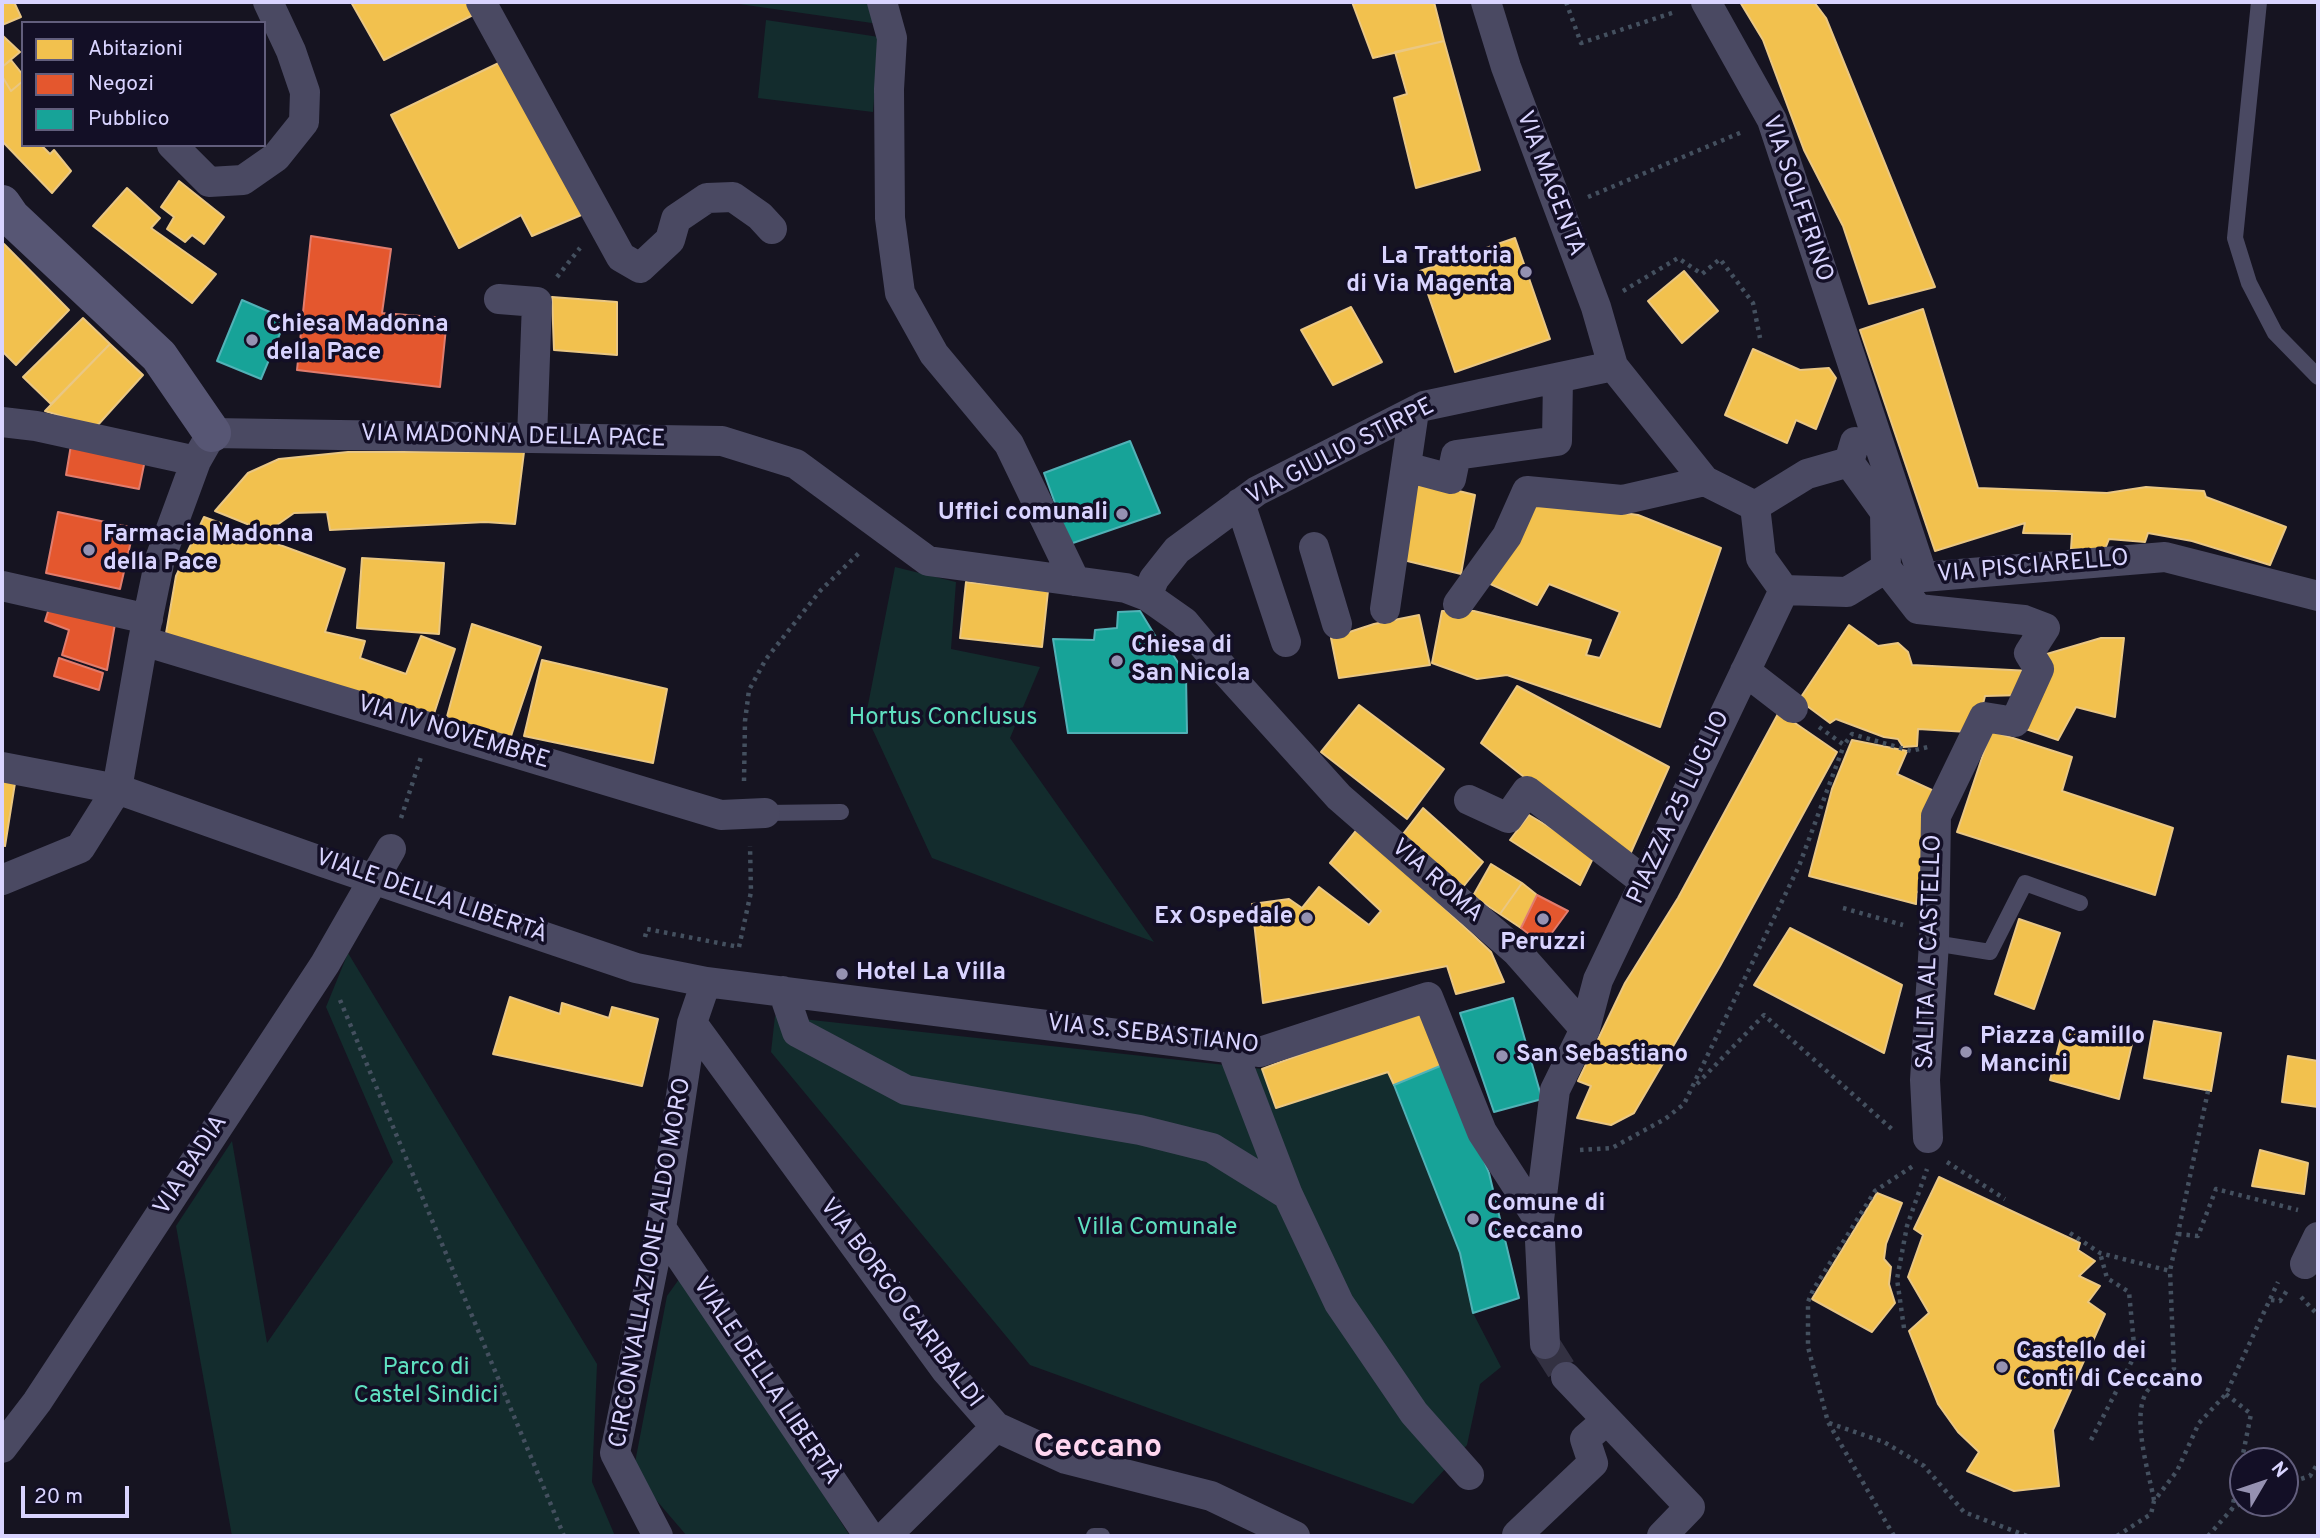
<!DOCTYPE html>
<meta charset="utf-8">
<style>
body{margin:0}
#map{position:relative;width:2320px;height:1538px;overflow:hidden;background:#161421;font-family:Overpass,sans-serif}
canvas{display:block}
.frame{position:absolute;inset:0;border:4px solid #d9d4ff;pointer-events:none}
.legend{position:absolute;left:21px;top:21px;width:245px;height:126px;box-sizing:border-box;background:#130f26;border:2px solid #625e7d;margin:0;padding:9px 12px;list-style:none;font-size:21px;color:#d9d4ff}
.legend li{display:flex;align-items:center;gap:14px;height:35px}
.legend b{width:35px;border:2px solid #625e7d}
.north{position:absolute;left:2229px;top:1447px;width:70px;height:70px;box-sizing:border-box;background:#130f26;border:2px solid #625e7d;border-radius:50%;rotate:51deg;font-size:19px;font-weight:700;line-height:28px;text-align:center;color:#d9d4ff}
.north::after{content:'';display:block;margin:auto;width:24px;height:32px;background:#9591b1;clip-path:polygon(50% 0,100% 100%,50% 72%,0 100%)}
.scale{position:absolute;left:21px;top:1486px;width:108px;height:32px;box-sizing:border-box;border:4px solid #d9d4ff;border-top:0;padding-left:9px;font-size:21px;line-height:24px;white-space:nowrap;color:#d9d4ff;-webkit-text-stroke:5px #130f26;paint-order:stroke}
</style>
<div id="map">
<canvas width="2320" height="1538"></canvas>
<div class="frame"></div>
<ul class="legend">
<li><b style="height:19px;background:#f2c14e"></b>Abitazioni</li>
<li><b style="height:19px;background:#e4572e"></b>Negozi</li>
<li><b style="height:19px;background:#17a398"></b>Pubblico</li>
</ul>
<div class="north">N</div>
<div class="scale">20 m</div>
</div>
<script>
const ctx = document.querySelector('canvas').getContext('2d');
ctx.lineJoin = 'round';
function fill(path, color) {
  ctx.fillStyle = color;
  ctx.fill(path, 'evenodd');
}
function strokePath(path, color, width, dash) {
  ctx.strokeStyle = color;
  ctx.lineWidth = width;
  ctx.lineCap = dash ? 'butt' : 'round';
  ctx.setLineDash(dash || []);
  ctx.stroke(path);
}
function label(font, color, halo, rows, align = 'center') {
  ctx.font = font + ' Overpass,sans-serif';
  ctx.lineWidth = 7;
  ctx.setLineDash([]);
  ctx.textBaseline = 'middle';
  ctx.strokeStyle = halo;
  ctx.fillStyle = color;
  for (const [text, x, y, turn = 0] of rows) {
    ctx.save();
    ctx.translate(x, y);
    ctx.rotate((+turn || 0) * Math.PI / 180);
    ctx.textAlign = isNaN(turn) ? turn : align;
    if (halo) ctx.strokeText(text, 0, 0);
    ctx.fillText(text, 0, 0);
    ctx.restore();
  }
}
fill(new Path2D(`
 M 725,2 L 880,2 L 879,24 Z
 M 766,20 L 879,37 L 873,112 L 758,98 Z
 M 895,567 L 956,582 L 951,649 L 1040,667 L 1010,738 L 1154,942 L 932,858 L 866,715 Z
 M 348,953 L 597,1364 L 592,1482 L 615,1536 L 232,1536 L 176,1226 L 232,1141 L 267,1343 L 393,1162 L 326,1007 Z
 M 775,1016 L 1262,1069 L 1277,1108 L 1388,1072 L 1460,1253 L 1473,1313 L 1501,1367 L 1480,1384 L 1467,1445 L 1413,1504 L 1030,1365 L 771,1052 Z
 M 682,1275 L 850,1536 L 687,1536 L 633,1473 L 667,1296 Z`), '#132c2d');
const homes = new Path2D(`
 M 2,2 L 14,2 L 21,17 L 2,25 Z
 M 351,2 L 471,2 L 477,13 L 384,60 Z
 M 1352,2 L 1434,2 L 1444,41 L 1373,58 Z
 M 1740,2 L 1814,2 L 1826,18 L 1935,287 L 1869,304 L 1843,226 L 1804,150 L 1763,40 Z
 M 2,35 L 20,52 L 2,67 Z
 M 1444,41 L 1480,170 L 1416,188 L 1394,98 L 1407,94 L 1395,52 Z
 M 507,59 L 586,213 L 532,236 L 521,215 L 459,248 L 391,115 Z
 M 11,60 L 23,75 L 23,81 L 11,91 L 2,76 L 2,67 Z
 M 2,76 L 11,91 L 23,81 L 23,145 L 41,145 L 50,154 L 54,150 L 71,171 L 52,193 L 2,141 Z
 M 179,181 L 224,217 L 204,244 L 192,235 L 185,242 L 167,229 L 174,217 L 161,207 Z
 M 127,188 L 160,218 L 151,228 L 216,274 L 192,303 L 93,226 Z
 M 1515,238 L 1550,339 L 1455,372 L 1420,271 Z
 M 4,244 L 69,310 L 16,365 L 2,351 L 2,246 Z
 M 1684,271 L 1718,311 L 1682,343 L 1648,301 Z
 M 552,297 L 617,302 L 617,355 L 554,350 Z
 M 1351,307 L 1382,362 L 1333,385 L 1301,330 Z
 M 1923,309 L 1978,488 L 2107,493 L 2146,487 L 2204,491 L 2206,497 L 2286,527 L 2270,565 L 2192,541 L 2148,533 L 2145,542 L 2109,539 L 2105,549 L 2071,549 L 2072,534 L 2023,533 L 2025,523 L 1935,551 L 1860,330 Z
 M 83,318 L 110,344 L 51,404 L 23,377 Z
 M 110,344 L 143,375 L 96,427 L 45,411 Z
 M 1753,349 L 1800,370 L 1829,368 L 1836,378 L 1816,429 L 1796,420 L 1787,443 L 1725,415 Z
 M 348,452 L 524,452 L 515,524 L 485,522 L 330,530 L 327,512 L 294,513 L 267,532 L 215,511 L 248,473 L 279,459 Z
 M 1414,480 L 1475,495 L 1461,574 L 1399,559 Z
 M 1537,501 L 1638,515 L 1721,548 L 1660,727 L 1507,675 L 1477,679 L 1432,663 L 1442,611 L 1474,611 L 1591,640 L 1586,655 L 1600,658 L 1620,612 L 1549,584 L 1537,605 L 1486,582 Z
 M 204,517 L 345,569 L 325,632 L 365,641 L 360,658 L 406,674 L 421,636 L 455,649 L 432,720 L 165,639 L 176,576 Z
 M 362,558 L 444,563 L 439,634 L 357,628 Z
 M 966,582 L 1048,591 L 1042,647 L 960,638 Z
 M 1419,615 L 1430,665 L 1339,678 L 1331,638 L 1374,624 Z
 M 472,624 L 541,647 L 510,739 L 445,724 Z
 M 1849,625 L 1878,646 L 1898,643 L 1908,652 L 1912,665 L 2031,671 L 2023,695 L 1985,696 L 1978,723 L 1968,732 L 1918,729 L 1917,746 L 1903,747 L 1898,739 L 1884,737 L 1836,719 L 1830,723 L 1799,700 Z
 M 2101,638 L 2124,638 L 2115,717 L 2076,707 L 2058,740 L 2023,728 L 2040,656 Z
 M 542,660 L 667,689 L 653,763 L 524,736 Z
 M 1517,686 L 1669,767 L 1628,859 L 1481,743 Z
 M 1359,705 L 1444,769 L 1407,819 L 1321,752 Z
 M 1779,712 L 1837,752 L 1720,966 L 1634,1113 L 1611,1125 L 1577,1118 L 1591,1086 L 1578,1081 L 1625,983 L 1678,898 Z
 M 1991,731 L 2072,757 L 2062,791 L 2173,828 L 2155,895 L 1957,832 Z
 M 1852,740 L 1907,751 L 1897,774 L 1934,791 L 1916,904 L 1809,876 L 1832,789 Z
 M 2,781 L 15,783 L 5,846 L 2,845 Z
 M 1423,808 L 1483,862 L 1463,887 L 1403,834 Z
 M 1529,815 L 1595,854 L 1580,885 L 1510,840 Z
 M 1359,827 L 1491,952 L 1504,982 L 1456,994 L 1447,966 L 1263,1003 L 1252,904 L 1289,899 L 1302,908 L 1319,887 L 1369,925 L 1381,911 L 1330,863 Z
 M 1491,864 L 1522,883 L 1500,914 L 1473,896 Z
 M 1522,883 L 1537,895 L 1521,928 L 1500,914 Z
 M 2019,919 L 2060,933 L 2034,1009 L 1995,994 Z
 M 1790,928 L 1902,985 L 1884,1053 L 1754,985 Z
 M 510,997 L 560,1014 L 562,1003 L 609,1018 L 612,1007 L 658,1019 L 642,1086 L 493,1054 Z
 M 1422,1009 L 1445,1064 L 1394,1085 L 1388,1072 L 1276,1108 L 1262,1069 Z
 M 2154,1021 L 2221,1033 L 2211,1091 L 2144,1078 Z
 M 2064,1026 L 2132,1044 L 2119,1099 L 2050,1080 Z
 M 2288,1056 L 2318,1061 L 2318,1107 L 2282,1102 Z
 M 2260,1150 L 2308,1163 L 2304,1194 L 2252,1186 Z
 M 1939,1177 L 2080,1243 L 2078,1250 L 2095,1261 L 2079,1276 L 2100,1286 L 2088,1302 L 2105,1314 L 2053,1430 L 2059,1486 L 2014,1491 L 1967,1471 L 1979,1452 L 1958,1432 L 1938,1404 L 1909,1331 L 1929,1313 L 1908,1277 L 1923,1235 L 1914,1229 Z
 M 1877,1193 L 1902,1203 L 1886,1244 L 1884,1259 L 1891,1267 L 1889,1284 L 1895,1303 L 1872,1332 L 1812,1299 Z`);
fill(homes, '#f2c14e');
strokePath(homes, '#eac783', 2);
const shops = new Path2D(`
 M 311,236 L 391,249 L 382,313 L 447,318 L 440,387 L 297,370 Z
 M 71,445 L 145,460 L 139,489 L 66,475 Z
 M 58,512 L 134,528 L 120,589 L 46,573 Z
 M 51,602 L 116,618 L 107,670 L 62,655 L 69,630 L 45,621 Z
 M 59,658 L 103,673 L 99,690 L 54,676 Z
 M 1537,895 L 1568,911 L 1543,945 L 1521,928 Z`);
fill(shops, '#e4572e');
strokePath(shops, '#e17c6d', 2);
const public = new Path2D(`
 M 242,300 L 286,319 L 261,379 L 217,361 Z
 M 1130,441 L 1160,513 L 1070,544 L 1044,473 Z
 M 1140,611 L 1162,647 L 1168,647 L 1186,675 L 1187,733 L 1068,733 L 1053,639 L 1094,640 L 1095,630 L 1117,628 L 1118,612 Z
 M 1513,998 L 1542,1099 L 1494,1112 L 1460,1013 Z
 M 1445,1064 L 1489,1173 L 1519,1298 L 1473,1313 L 1460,1253 L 1394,1085 Z`);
fill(public, '#17a398');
strokePath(public, '#51b2b7', 2);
strokePath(new Path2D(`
 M 1545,1344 L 1566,1377`), '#333142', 30, [30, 15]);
strokePath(new Path2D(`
 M 1566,2 L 1581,43 L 1675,12
 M 1588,197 L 1742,132
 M 557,277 L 580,248
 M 1623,291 L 1678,258 L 1702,274 L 1720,259 L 1753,303 L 1760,338
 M 1819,727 L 1844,745 L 1852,734 L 1911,751 L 1932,746
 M 744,781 L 745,721 L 749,690 L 766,659 L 820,591 L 861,551
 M 401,818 L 421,757
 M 1843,908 L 1903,925
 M 645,937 L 647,929 L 739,947 L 751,892 L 750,846
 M 340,1000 L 564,1536
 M 1697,1084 L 1764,1015 L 1894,1131
 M 1580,1150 L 1612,1148 L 1665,1119 L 1684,1104 L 1799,866 L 1844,745
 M 1947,1162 L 2005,1199
 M 2070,1233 L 2100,1253 L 2170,1271
 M 2178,1234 L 2198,1236 L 2216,1189 L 2298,1210
 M 2301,1297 L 2318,1315
 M 2271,1300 L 2280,1301 L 2288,1289
 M 1904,1328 L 1897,1279 L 1907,1226 L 1927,1169
 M 2226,1394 L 2251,1414 L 2232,1509
 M 1829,1423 L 1884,1442 L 1924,1466 L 1964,1512 L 2027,1536
 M 2091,1440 L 2135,1355 L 2129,1292 L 2107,1278 L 2100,1253
 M 2285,1484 L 2310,1476 L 2318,1463
 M 2154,1500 C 2149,1473 2130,1414 2148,1390 C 2154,1382 2166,1375 2174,1369 L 2170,1271 L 2208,1091
 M 1894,1536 L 1828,1422 L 1808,1347 L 1808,1302 L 1813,1290 L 1875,1191 L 1913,1166
 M 2117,1536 L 2151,1514 L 2154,1501 L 2177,1471 L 2199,1423 L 2226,1394 L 2278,1282
 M 2208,1536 L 2232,1509 L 2243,1502`), '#44505f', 4.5, [3.5, 5]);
strokePath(new Path2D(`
 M 2259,2 L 2235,238 L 2249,283 L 2275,333 L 2318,377
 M 765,813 L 841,812
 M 1934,943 L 1990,952 L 2025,883 L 2080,903
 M 1094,1536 L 1102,1536`), '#4a4962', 16);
strokePath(new Path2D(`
 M 481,2 L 621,257 L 640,268 L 670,240 L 676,219 L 707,198 L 733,197 L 760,216 L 772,229
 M 882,2 L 892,38 L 889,89 L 890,218 L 900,293 L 934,354 L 1009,444 L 1075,581
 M 1486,2 L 1506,67 L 1596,307 L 1613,366 L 1705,481 L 1755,506
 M 1706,2 L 1772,120 L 1923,577 L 2165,557 L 2318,596
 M 172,145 L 209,182 L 243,180 L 276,157 L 304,122 L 305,92 L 291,51 L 268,2
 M 499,299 L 537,302 L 532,438
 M 2,422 L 36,426 L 196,461
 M 1406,467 L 1451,479 L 1456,455 L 1557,441 L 1558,378
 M 1240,503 L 1286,642
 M 1755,506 L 1807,474 L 1849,462 L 1855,442
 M 1755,506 L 1761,558 L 1784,590
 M 1314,547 L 1337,624
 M 1886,568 L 1918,609 L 2024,620 L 2045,628 L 2029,653 L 2039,669 L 2015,722 L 1984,717 L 1936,816 L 1934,943 L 1925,1080 L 1928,1138
 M 2,586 L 148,619
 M 1784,590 L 1847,592 L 1886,568 L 1885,512 L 1849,462
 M 1147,596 L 1154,579 L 1177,550 L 1257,491 L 1424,406 L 1613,366
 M 1458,604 L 1507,536 L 1527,491 L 1622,500 L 1705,481
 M 1385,609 L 1414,411
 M 143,641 L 721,815 L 765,813
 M 1745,671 L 1793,708
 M 2,767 L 117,789 L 323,862 L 636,968 L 706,982 L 692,1023 L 661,1228 L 615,1453 L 658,1536
 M 1469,800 L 1508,818 L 1527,791 L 1645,882
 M 2,880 L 80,848 L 117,789 L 143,641 L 160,559 L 196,461 L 212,433 L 722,441 L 796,464 L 928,561 L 1126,588 L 1147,596 L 1184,622 L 1226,672 L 1339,797 L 1517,952 L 1585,1029
 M 706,982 L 1260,1052 L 1428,997 L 1482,1132 L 1539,1220
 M 783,991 L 797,1032 L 906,1090 L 1140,1130 L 1212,1148 L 1288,1195
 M 692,1023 L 945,1369 L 996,1427 L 1066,1459 L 1211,1496 L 1295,1536
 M 1232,1049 L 1288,1195 L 1339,1303 L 1414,1413 L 1469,1475
 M 661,1228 L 869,1536
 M 2305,1264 L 2318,1237
 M 1545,1344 L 1539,1220 L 1555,1090 L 1585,1029 L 1598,980 L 1784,590
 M 1566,1377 L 1690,1507 L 1662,1536
 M 2,1448 L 37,1402 L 325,964 L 391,849
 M 886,1536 L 996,1427
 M 1518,1536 L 1517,1535 L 1593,1463 L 1585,1439 L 1607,1420`), '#4a4962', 30);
strokePath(new Path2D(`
 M 2,204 L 11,217 L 159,356 L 212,433`), '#575674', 38);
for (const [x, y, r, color] of [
 [1526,272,7,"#9591b1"],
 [252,340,7,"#9591b1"],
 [1122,514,7,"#9591b1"],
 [89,550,7,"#9591b1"],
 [1117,661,7,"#9591b1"],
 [1307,918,7,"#9591b1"],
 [1543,919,7,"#9591b1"],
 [842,974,7,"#9591b1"],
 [1966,1052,7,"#9591b1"],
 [1502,1056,7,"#9591b1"],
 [1473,1219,7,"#9591b1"],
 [2002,1367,7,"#9591b1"]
]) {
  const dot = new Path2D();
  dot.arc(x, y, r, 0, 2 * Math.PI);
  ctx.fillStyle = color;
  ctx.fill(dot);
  strokePath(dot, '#130f26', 2.5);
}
label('24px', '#d9d4ff', '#130f26', [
 ["VIA MAGENTA",1549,184,69],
 ["VIA SOLFERINO",1796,199,71],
 ["VIA MADONNA DELLA PACE",513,438,1],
 ["VIA GIULIO STIRPE",1341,453,-27],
 ["VIA PISCIARELLO",2033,568,-5],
 ["VIA IV NOVEMBRE",453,734,17],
 ["PIAZZA 25 LUGLIO",1680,808,-65],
 ["VIA ROMA",1436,882,41],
 ["VIALE DELLA LIBERTÀ",431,898,19],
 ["SALITA AL CASTELLO",1931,952,-88],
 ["VIA S. SEBASTIANO",1153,1036,6],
 ["VIA BADIA",192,1166,-57],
 ["CIRCONVALLAZIONE ALDO MORO",652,1263,-80],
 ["VIA BORGO GARIBALDI",900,1304,53],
 ["VIALE DELLA LIBERTÀ",765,1382,56]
]);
label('bold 24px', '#d9d4ff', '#130f26', [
 ["La Trattoria",1512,258,"right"],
 ["di Via Magenta",1512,286,"right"],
 ["Chiesa Madonna",266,326],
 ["della Pace",266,354],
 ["Uffici comunali",1108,514,"right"],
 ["Farmacia Madonna",103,536],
 ["della Pace",103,564],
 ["Chiesa di",1131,647],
 ["San Nicola",1131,675],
 ["Ex Ospedale",1293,918,"right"],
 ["Peruzzi",1543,944,"center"],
 ["Hotel La Villa",856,974],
 ["Piazza Camillo",1980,1038],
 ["Mancini",1980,1066],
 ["San Sebastiano",1516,1056],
 ["Comune di",1487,1205],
 ["Ceccano",1487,1233],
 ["Castello dei",2016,1353],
 ["Conti di Ceccano",2016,1381]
], 'left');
label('24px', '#5fe0c0', '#130f26', [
 ["Hortus Conclusus",943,719],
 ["Villa Comunale",1157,1229],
 ["Parco di",426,1369],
 ["Castel Sindici",426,1397]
]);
label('bold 32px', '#ffd6f0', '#130f26', [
 ["Ceccano",1098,1450]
]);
</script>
